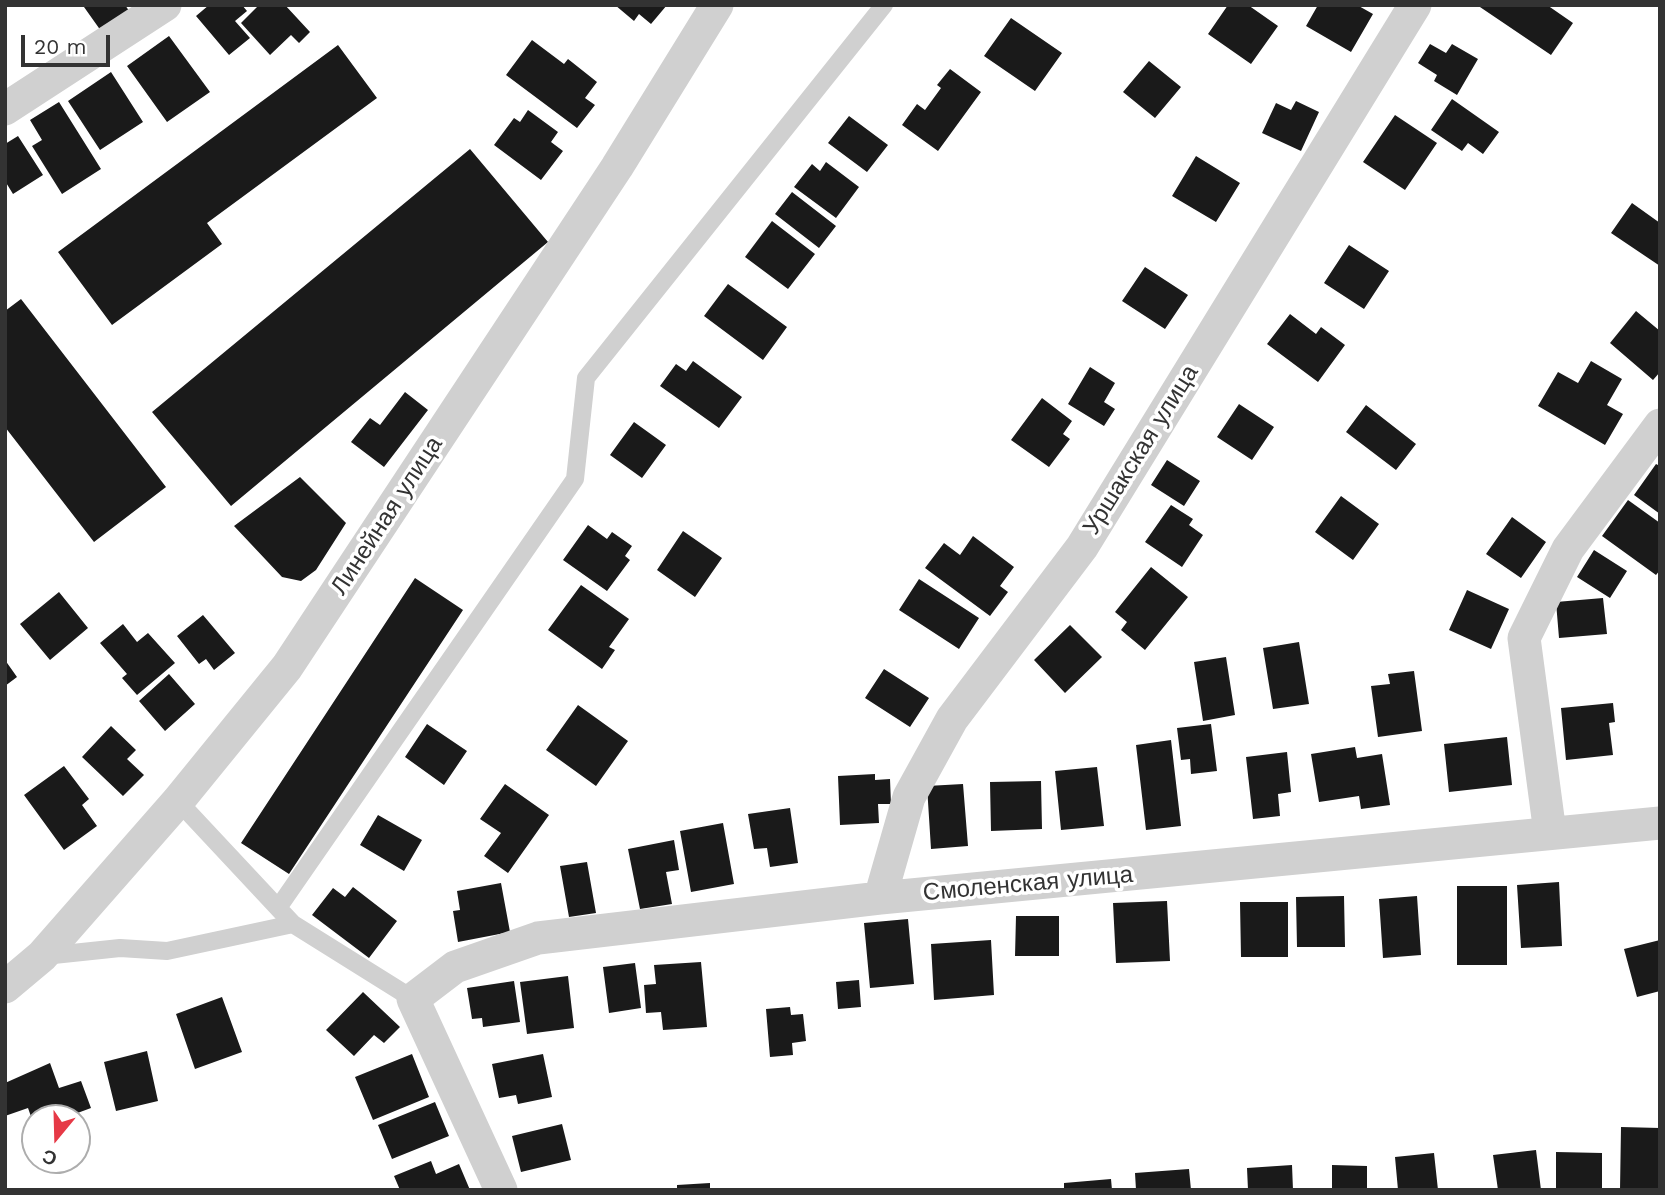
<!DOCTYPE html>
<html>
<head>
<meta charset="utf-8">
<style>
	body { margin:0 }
	#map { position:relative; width:1665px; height:1195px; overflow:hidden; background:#fff; font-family:"Work Sans",sans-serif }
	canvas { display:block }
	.frame { position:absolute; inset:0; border:7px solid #333; pointer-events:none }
	.north { position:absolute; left:21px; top:1104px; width:70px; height:70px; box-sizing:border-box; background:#fff; border:2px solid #adadad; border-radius:50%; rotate:199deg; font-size:19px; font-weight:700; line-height:28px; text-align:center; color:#333 }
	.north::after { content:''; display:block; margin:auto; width:24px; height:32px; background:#e63946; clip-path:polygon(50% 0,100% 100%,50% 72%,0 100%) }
	.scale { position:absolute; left:21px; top:35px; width:89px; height:32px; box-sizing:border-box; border:4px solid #333; border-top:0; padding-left:9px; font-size:21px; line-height:24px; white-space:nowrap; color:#333; -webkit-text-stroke:5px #fff; paint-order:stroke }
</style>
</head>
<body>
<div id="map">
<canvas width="1665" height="1195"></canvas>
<div class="frame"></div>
<div class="north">С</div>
<div class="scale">20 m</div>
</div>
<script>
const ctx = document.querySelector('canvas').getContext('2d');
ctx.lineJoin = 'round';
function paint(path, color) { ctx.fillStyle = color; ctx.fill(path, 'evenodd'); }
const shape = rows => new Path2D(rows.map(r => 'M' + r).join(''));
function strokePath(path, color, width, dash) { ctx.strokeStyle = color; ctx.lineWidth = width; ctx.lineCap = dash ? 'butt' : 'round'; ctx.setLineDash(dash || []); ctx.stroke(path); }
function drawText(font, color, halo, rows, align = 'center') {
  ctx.font = font + ' "Work Sans",sans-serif'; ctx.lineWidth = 7; ctx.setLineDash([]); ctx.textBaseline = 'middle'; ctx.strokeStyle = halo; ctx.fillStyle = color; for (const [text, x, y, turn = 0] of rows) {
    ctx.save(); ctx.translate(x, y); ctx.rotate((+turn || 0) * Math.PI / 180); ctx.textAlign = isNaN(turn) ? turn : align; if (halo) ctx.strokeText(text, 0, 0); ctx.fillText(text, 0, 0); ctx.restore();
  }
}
const building = shape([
	[87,5,125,5,134,18,106,38,84,7],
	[209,5,242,5,247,11,235,21,250,38,229,55,196,16],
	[259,5,285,5,310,32,299,43,291,35,270,55,241,23],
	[615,5,667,5,651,24,639,14,634,21],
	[1228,5,1248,5,1278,26,1251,64,1208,34],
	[1318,5,1357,5,1373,14,1351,52,1306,26],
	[1477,5,1547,5,1573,23,1551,55],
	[1011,18,1062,53,1035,91,984,56],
	[169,36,210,92,167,122,127,66],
	[532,40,564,64,568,59,597,82,585,98,595,105,577,128,506,75],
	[1430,44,1446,53,1452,44,1478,59,1457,95,1434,81,1437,75,1418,63],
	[338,45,377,98,207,223,222,244,112,325,58,252],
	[1149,61,1181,87,1155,118,1123,92],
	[950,69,981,92,938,151,902,125,917,104,925,110,941,88,937,85],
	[111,72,143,122,100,150,68,101],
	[1452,99,1499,132,1483,154,1468,143,1462,151,1431,130],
	[1296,101,1319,112,1301,151,1262,133,1276,103,1291,110],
	[59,102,101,169,62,194,32,146,42,140,30,120],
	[528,110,558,132,551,142,563,151,541,180,494,145,514,118,520,122],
	[1395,115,1437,143,1405,190,1363,162],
	[849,116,888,145,867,172,828,143],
	[18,136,43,175,13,194,5,181,5,144],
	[470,149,548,242,231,506,152,412],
	[1196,156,1240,183,1216,222,1172,196],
	[826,162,859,187,836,218,794,187,812,164,820,171],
	[792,192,836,226,819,248,775,214],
	[1632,203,1660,223,1660,266,1611,233],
	[772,221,815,254,788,289,745,257],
	[1349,245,1389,271,1364,309,1324,283],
	[1145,267,1188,295,1165,329,1122,301],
	[728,284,787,327,763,360,704,316],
	[21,299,166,487,94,542,5,427,5,311],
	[1636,311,1660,331,1660,372,1653,380,1610,343],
	[1290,314,1316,334,1321,327,1345,345,1318,382,1267,344],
	[693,361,742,397,719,428,660,386,676,364,686,371],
	[1591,361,1622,379,1607,405,1623,414,1605,445,1538,406,1558,372,1578,383],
	[1090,367,1115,383,1104,402,1115,409,1104,426,1068,404],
	[405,392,428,410,384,467,351,442,370,418,380,425],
	[1042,398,1072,421,1063,434,1070,439,1049,467,1011,440],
	[1239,404,1274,427,1252,460,1217,437],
	[1366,405,1416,444,1396,470,1346,432],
	[634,422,666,445,642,478,610,455],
	[1167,460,1200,481,1184,506,1151,485],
	[1656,464,1660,466,1660,514,1634,495],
	[300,477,346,523,316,570,301,581,282,577,234,526],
	[1341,496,1379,524,1353,560,1315,532],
	[1628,500,1660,523,1660,570,1656,575,1602,536],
	[1171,505,1193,519,1189,525,1203,535,1182,567,1145,542],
	[1512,517,1546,542,1521,578,1486,554],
	[588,525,607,539,612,532,632,546,625,556,630,560,607,591,563,560],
	[683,531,722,558,695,597,657,570],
	[973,536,1014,567,1000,586,1008,592,990,616,925,568,944,543,960,555],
	[1594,550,1627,571,1610,598,1577,577],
	[1151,567,1188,597,1145,650,1121,630,1127,622,1115,612],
	[415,578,463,610,289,874,241,843],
	[919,579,979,618,959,649,899,610],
	[581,585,629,619,609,647,615,650,602,669,548,630],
	[1467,590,1509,609,1491,649,1449,630],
	[59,592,88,628,50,660,20,624],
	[1603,598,1607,634,1559,638,1556,602],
	[203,615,235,653,214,670,206,659,199,664,177,636],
	[123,624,137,642,148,633,175,663,137,695,122,678,127,674,100,643],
	[1070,625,1102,657,1065,693,1034,660],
	[1299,642,1309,704,1273,709,1263,648],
	[1226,657,1235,715,1203,721,1194,662],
	[5,660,17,677,5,686],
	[884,669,929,698,910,727,865,698],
	[1414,671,1422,731,1378,737,1371,686,1390,684,1388,674],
	[169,674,195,704,165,731,139,701],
	[1613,703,1615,722,1609,723,1613,755,1566,760,1561,708],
	[578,705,628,741,596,786,546,750],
	[427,724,467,751,444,785,405,757],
	[1211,724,1217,771,1191,774,1190,759,1181,760,1177,728],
	[111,726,136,750,127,759,144,775,123,796,82,757],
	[1507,737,1512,785,1449,792,1444,744],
	[1171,740,1181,826,1146,830,1136,745],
	[1355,747,1357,758,1382,754,1390,805,1361,809,1359,796,1319,802,1311,754],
	[1287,752,1291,792,1278,794,1280,816,1253,819,1246,757],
	[64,766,89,799,82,805,97,826,64,850,24,795],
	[1097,767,1104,826,1061,830,1055,771],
	[875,774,875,780,890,779,891,804,878,804,879,823,840,825,838,776],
	[1041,781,1042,829,991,831,990,782],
	[505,784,549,815,508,873,484,856,501,833,480,819],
	[963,784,968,846,931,849,927,786],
	[790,808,798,863,770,867,767,848,754,849,748,814],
	[378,815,422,840,404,871,360,845],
	[723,823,734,884,691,892,680,831],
	[674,840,679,870,666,872,672,904,640,909,628,849],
	[587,862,596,913,569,917,560,866],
	[1559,882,1562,946,1521,948,1517,885],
	[501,883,510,932,458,942,453,911,460,910,457,891],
	[1457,886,1507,886,1507,965,1457,965],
	[353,887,397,921,369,958,312,915,333,888,345,897],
	[1344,896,1345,947,1297,947,1296,897],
	[1417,896,1421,955,1383,958,1379,899],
	[1167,901,1170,961,1116,963,1113,903],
	[1240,902,1288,902,1288,957,1241,957],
	[1016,916,1059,916,1059,956,1015,956],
	[908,919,914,984,870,988,864,923],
	[991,940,994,995,934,1000,931,944],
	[1660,940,1660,991,1637,997,1624,949],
	[701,962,707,1027,663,1030,661,1012,646,1013,644,985,656,984,654,965],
	[635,963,641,1008,609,1013,603,967],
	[568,976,574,1028,527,1034,520,982],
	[859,980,861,1007,838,1009,836,982],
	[514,981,520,1022,483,1027,482,1018,472,1019,467,988],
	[363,992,400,1027,384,1043,374,1035,354,1056,326,1030],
	[222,997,242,1052,195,1069,176,1014],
	[790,1007,791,1015,803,1014,806,1041,792,1043,793,1055,770,1057,766,1009],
	[147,1051,158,1101,116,1111,104,1062],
	[412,1054,429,1097,373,1120,355,1077],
	[543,1054,552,1097,518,1104,516,1095,499,1098,492,1064],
	[50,1063,59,1088,81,1081,91,1108,64,1118,35,1118,35,1128,28,1108,5,1116,5,1083],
	[435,1102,449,1136,392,1159,378,1125],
	[562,1124,571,1160,521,1172,512,1136],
	[1621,1127,1660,1128,1660,1190,1620,1190],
	[1536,1150,1541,1190,1498,1190,1493,1155],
	[1556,1152,1602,1153,1602,1190,1556,1190],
	[1434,1153,1438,1190,1398,1190,1395,1157],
	[431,1161,436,1174,459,1164,470,1190,400,1190,394,1176],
	[1292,1165,1293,1190,1248,1190,1247,1168],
	[1332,1165,1367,1166,1367,1190,1332,1190],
	[1189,1169,1191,1190,1136,1190,1135,1173],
	[1111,1179,1112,1190,1064,1190,1064,1183],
	[710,1183,710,1190,677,1190,677,1185]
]);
const lane = shape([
	[178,801,293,924,413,999],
	[278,908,575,479,586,378,884,5],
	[44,956,120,948,167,951,293,924]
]);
const street = shape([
	[5,109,165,5],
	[1550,833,1524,638,1568,549,1660,425],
	[880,898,909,797,952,719,1082,547,1415,5],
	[5,987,42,956,178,801,287,667,617,167,717,5],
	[501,1190,413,999,455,967,538,938,880,898,1660,823]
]);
const streetNames = [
	["Уршакская улица",1141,450,-58],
	["Линейная улица",387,516,-57],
	["Смоленская улица",1028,884,-5]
];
paint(building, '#1a1a1a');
strokePath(lane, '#d0d0d0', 18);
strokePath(street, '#d0d0d0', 33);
drawText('24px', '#333', '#fff', streetNames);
</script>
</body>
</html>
